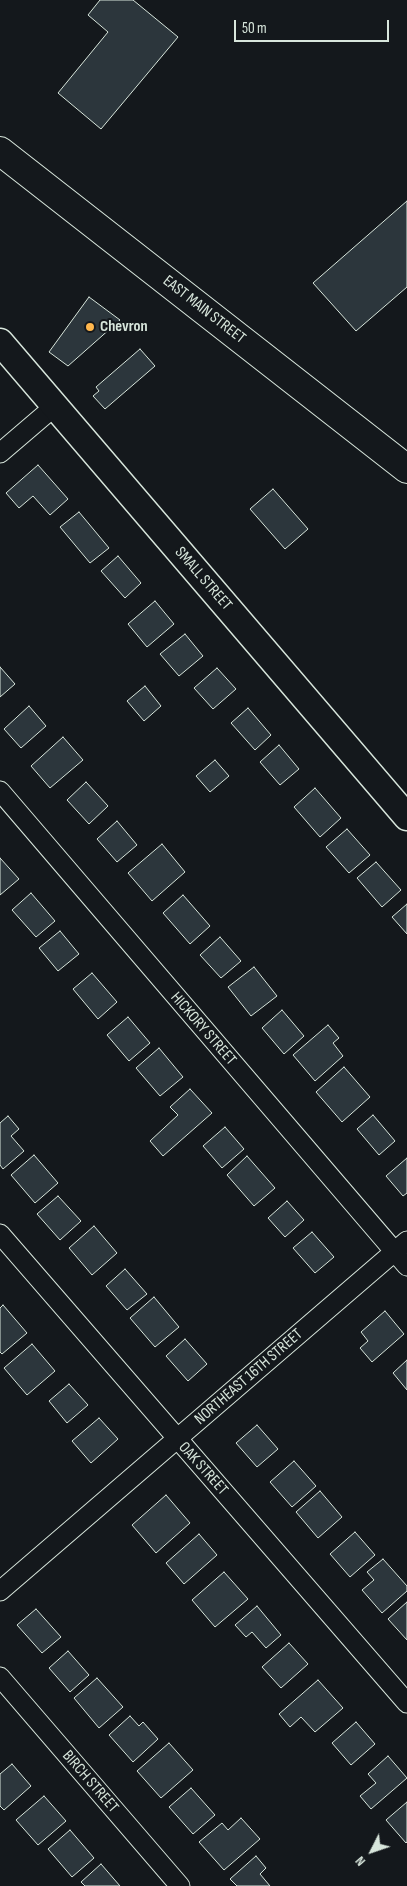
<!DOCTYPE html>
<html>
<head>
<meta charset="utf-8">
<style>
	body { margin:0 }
	#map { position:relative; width:407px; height:1886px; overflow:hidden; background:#14181c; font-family:"Sofia Sans Condensed",sans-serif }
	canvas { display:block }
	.north { position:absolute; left:347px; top:1826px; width:50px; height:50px; -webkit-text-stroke:4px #14181c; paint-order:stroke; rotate:229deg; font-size:14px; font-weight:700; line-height:20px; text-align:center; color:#d8e6dc }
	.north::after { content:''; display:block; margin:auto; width:18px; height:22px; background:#d8e6dc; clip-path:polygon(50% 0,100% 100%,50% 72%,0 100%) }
	.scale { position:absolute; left:234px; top:20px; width:155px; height:22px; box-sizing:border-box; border:2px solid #d8e6dc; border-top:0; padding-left:6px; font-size:15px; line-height:18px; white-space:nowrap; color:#d8e6dc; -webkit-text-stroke:4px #14181c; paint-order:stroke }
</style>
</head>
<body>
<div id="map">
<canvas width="407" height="1886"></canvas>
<div class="north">N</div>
<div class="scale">50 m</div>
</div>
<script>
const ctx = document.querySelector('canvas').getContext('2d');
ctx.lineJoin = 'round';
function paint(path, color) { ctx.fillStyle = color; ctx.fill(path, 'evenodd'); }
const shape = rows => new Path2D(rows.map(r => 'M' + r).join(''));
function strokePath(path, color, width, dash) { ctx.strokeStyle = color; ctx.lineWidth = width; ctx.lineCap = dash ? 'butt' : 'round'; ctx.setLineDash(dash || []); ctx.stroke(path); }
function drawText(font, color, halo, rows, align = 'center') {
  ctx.font = font + ' "Sofia Sans Condensed",sans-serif'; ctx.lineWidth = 4; ctx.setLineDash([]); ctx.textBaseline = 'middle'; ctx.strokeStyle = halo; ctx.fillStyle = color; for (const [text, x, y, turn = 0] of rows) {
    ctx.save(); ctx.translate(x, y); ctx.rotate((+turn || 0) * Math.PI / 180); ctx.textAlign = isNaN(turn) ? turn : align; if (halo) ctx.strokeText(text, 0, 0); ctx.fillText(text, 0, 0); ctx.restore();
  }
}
const building = shape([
	[100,0,133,0,178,37,101,129,58,93,108,32,88,15,100,0],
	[407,201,407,287,356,331,313,283,407,201],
	[89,297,120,320,68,366,49,352,89,297],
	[140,349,155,366,105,409,93,396,99,391,96,387,140,349],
	[38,465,68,499,50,515,33,496,19,508,6,493,38,465],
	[273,489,308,529,285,549,250,509,273,489],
	[79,512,109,548,90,563,60,527,79,512],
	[118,556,141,583,125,598,101,571,118,556],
	[155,601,174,624,147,647,128,624,155,601],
	[185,634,203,656,179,676,160,654,185,634],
	[0,667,15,684,0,697,0,667],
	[217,668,236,689,213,709,194,688,217,668],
	[145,686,161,706,144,721,127,701,145,686],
	[29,706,46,726,21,748,4,729,29,706],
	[248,708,271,735,255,750,231,723,248,708],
	[63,737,83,760,50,788,31,766,63,737],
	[279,745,299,769,280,785,260,762,279,745],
	[215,760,229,776,210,792,196,776,215,760],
	[86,782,108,806,89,824,67,800,86,782],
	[315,788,341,818,320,837,294,807,315,788],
	[117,821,137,845,117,862,97,839,117,821],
	[347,829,370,855,349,873,326,847,347,829],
	[162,844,185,872,152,901,128,873,162,844],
	[0,858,19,879,0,895,0,858],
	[376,862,401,890,382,907,357,878,376,862],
	[31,893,55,921,36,937,12,910,31,893],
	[183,895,210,926,190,944,163,913,183,895],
	[407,904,407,934,392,917,407,904],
	[60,931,79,954,58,971,39,948,60,931],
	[220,937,241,961,221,978,200,955,220,937],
	[254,967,277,996,251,1016,228,987,254,967],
	[92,973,117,1002,98,1019,73,989,92,973],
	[282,1010,304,1036,284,1054,262,1028,282,1010],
	[128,1017,150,1043,129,1061,107,1035,128,1017],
	[328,1025,339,1038,333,1043,343,1056,315,1081,293,1055,328,1025],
	[159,1048,183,1077,160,1096,136,1068,159,1048],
	[344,1067,370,1097,342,1122,316,1092,344,1067],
	[190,1089,212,1113,163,1156,150,1141,178,1115,170,1107,190,1089],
	[373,1115,395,1141,379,1155,357,1129,373,1115],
	[8,1116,19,1129,11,1136,24,1151,3,1169,0,1165,0,1123,8,1116],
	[225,1127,244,1149,222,1168,203,1146,225,1127],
	[34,1155,58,1183,35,1203,11,1175,34,1155],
	[247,1156,275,1188,254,1206,227,1175,247,1156],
	[407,1158,407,1193,403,1196,386,1176,407,1158],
	[58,1196,81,1221,60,1240,37,1214,58,1196],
	[287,1201,304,1220,285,1237,268,1218,287,1201],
	[94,1226,117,1253,92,1275,69,1248,94,1226],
	[312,1232,334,1257,315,1273,293,1248,312,1232],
	[125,1269,147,1294,127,1310,106,1286,125,1269],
	[154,1297,179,1327,155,1347,130,1318,154,1297],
	[3,1305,27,1333,2,1354,0,1352,0,1308,3,1305],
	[385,1311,404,1334,372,1362,360,1348,368,1341,361,1332,385,1311],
	[185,1339,207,1364,188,1381,166,1356,185,1339],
	[32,1344,55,1371,27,1395,4,1368,32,1344],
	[407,1360,407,1390,393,1373,407,1360],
	[69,1384,88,1405,67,1423,49,1401,69,1384],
	[99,1418,118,1439,91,1463,72,1441,99,1418],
	[257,1425,278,1449,257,1467,236,1443,257,1425],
	[294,1461,316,1486,292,1507,270,1482,294,1461],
	[320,1491,342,1517,318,1538,296,1512,320,1491],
	[166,1495,190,1523,156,1553,132,1525,166,1495],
	[355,1532,375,1555,350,1577,330,1554,355,1532],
	[199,1534,217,1555,184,1584,166,1563,199,1534],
	[383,1559,407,1586,407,1591,382,1613,362,1590,374,1580,367,1572,383,1559],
	[224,1572,248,1599,215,1627,192,1600,224,1572],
	[407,1602,407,1640,388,1619,407,1602],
	[257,1606,281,1635,266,1648,252,1632,246,1637,235,1625,257,1606],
	[36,1609,61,1637,42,1653,17,1625,36,1609],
	[289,1643,308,1664,281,1688,262,1667,289,1643],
	[68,1651,89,1675,70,1692,49,1668,68,1651],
	[97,1678,123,1707,99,1728,74,1698,97,1678],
	[318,1680,343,1708,315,1732,301,1717,290,1727,279,1714,318,1680],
	[130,1716,139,1726,143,1722,158,1739,133,1762,109,1735,130,1716],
	[356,1722,375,1744,351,1765,332,1743,356,1722],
	[169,1743,193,1770,161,1798,137,1771,169,1743],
	[388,1756,407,1778,371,1809,360,1796,376,1783,368,1774,388,1756],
	[12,1764,31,1786,4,1810,0,1806,0,1774,12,1764],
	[191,1788,215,1815,193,1834,169,1807,191,1788],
	[44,1796,66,1821,38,1845,16,1820,44,1796],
	[407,1802,407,1842,406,1843,386,1820,407,1802],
	[241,1818,260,1839,224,1870,199,1842,222,1823,228,1830,241,1818],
	[70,1830,94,1858,72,1877,48,1849,70,1830],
	[256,1856,266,1868,260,1874,270,1886,237,1886,230,1879,256,1856],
	[101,1864,120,1886,85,1886,81,1882,101,1864]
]);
const street = shape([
	[0,453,55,406],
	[0,791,407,1266],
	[0,1234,407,1703],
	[0,1591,407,1241],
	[0,1677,180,1886]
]);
const secondary = shape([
	[0,342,407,817]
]);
const primary = shape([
	[0,151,407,469]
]);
const markers = [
	[90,327,5,"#ffb74d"]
];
const streetNames = [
	["EAST MAIN STREET",204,310,38],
	["SMALL STREET",203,579,49],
	["HICKORY STREET",203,1029,49],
	["NORTHEAST 16TH STREET",249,1377,-41],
	["OAK STREET",203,1469,48],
	["BIRCH STREET",90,1782,49]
];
const poiNames = [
	["Chevron",100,327]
];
paint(building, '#2c363c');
strokePath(building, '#d8e6dc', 1);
strokePath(street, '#d8e6dc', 21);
strokePath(secondary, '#d8e6dc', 29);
strokePath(primary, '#d8e6dc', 30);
strokePath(street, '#14181c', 19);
strokePath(secondary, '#14181c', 26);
strokePath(primary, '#14181c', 28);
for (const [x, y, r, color] of markers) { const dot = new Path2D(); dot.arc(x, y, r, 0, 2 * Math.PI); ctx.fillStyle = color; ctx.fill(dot); strokePath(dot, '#14181c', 2); }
drawText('16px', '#d8e6dc', '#14181c', streetNames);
drawText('bold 16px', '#d8e6dc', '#14181c', poiNames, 'left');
</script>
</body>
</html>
